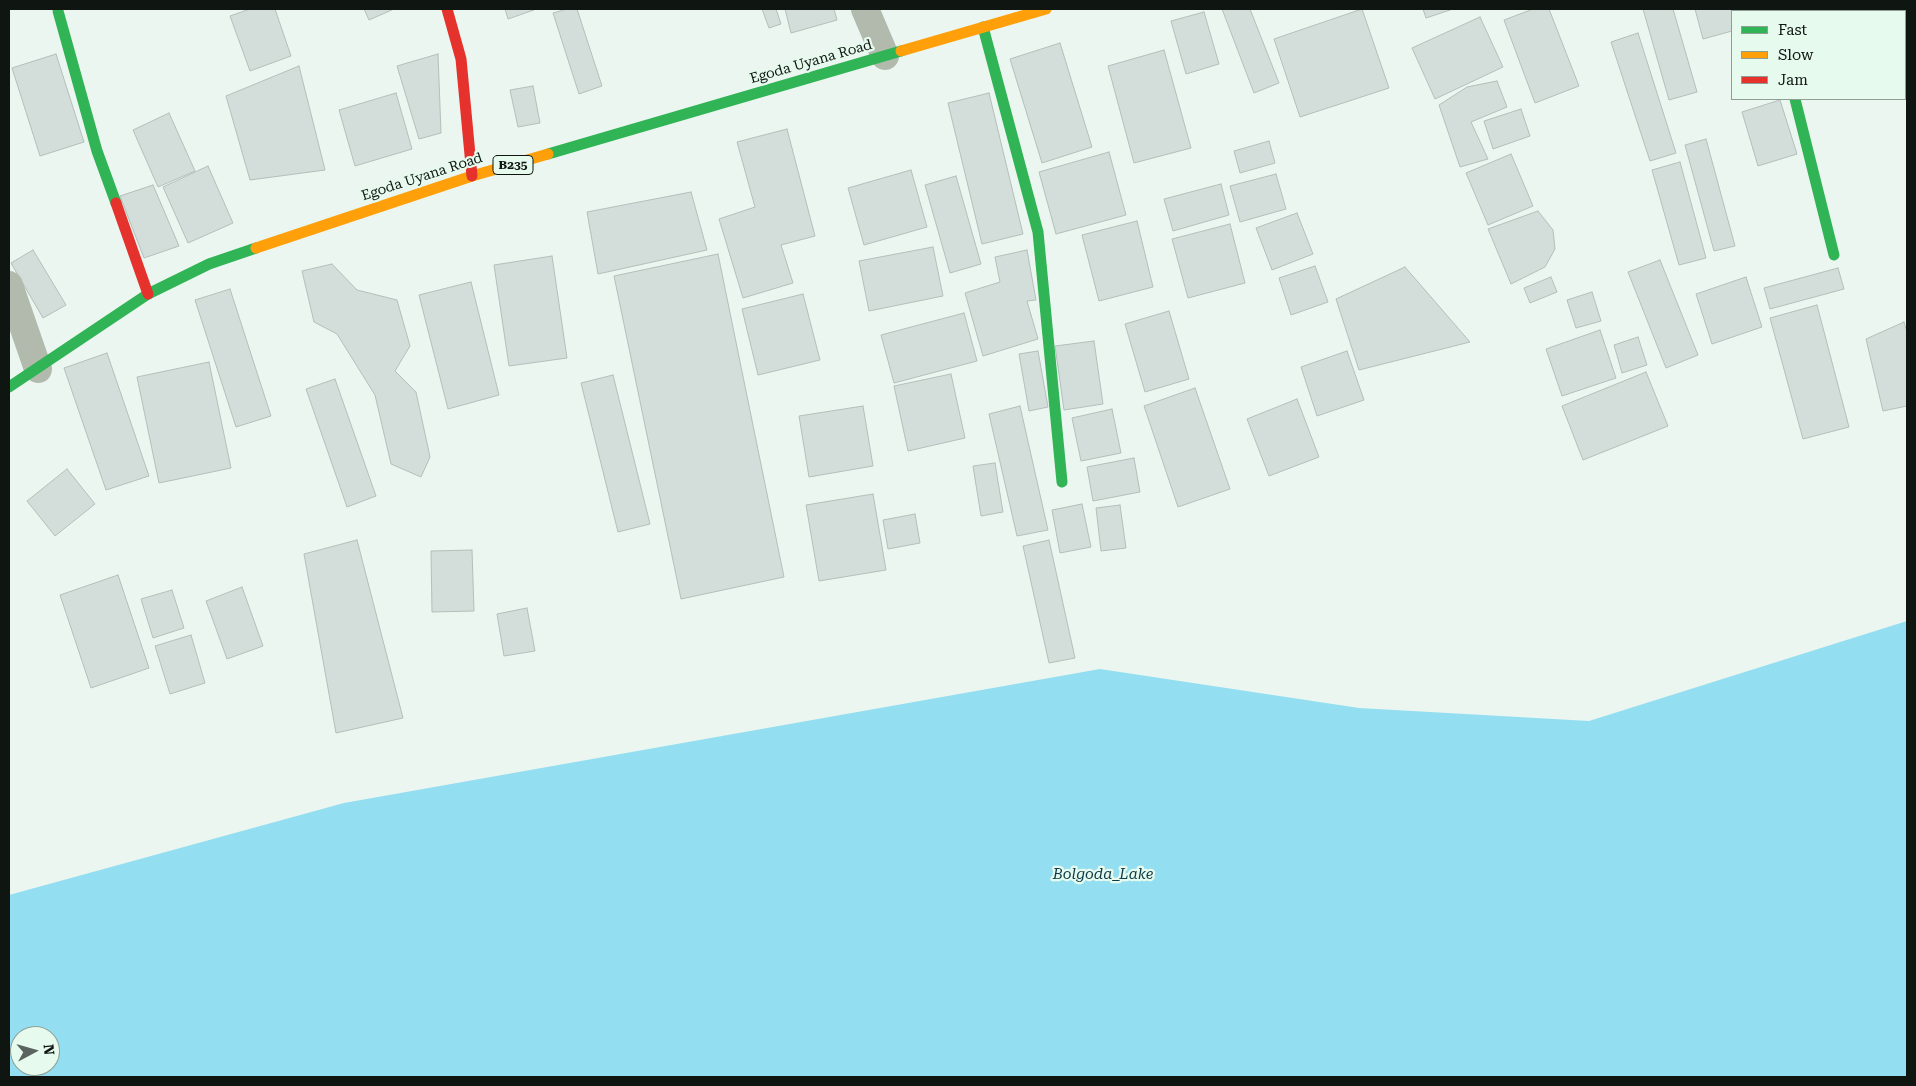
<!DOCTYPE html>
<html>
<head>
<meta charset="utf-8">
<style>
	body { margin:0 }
	#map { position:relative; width:1916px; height:1086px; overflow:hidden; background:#eaf6ef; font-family:"Roboto Serif",serif }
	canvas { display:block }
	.frame { position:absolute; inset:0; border:10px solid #0f1612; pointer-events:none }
	.legend { position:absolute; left:1731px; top:10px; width:175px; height:90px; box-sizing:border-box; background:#e6faee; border:1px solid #909f96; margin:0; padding:6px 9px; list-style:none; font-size:15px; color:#0f1612 }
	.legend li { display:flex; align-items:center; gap:10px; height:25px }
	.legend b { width:25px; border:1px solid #909f96 }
	.north { position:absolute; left:10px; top:1026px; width:50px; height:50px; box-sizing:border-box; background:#e6faee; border:1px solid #909f96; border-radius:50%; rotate:84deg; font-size:14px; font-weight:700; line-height:20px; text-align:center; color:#0f1612 }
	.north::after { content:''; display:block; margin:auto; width:18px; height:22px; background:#5c645f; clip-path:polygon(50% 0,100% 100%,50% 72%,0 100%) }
</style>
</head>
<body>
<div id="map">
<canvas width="1916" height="1086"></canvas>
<div class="frame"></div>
<ul class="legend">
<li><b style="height:6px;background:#30b455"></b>Fast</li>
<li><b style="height:6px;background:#ff9f0a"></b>Slow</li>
<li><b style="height:6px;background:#e5322d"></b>Jam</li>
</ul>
<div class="north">N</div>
</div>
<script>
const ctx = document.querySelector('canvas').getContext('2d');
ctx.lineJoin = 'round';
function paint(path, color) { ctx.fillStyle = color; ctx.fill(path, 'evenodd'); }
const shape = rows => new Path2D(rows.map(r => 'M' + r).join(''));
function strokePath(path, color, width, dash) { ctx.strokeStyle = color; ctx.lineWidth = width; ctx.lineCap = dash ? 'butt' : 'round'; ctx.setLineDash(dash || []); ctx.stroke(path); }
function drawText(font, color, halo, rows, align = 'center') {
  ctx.font = font + ' "Roboto Serif",serif'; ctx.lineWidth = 4.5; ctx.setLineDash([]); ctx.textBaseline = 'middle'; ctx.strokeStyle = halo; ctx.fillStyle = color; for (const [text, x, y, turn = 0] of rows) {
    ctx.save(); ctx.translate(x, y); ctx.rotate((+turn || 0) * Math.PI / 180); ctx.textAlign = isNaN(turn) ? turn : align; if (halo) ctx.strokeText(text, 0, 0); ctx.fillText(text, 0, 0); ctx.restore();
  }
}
const water = shape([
	[1907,621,1907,1077,9,1077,9,895,344,803,1100,669,1359,708,1589,721],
	[20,1036,50,1036,50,1066,20,1066]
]);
const building = shape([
	[250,9,275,9,291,56,250,71,230,16,250,9],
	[364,9,394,9,369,20,364,9],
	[505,9,534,9,534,10,508,19,505,9],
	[567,9,577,9,602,86,579,94,553,13,567,9],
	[762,9,776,9,781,24,769,28,762,9],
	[785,9,834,9,837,20,791,33,785,9],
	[1222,9,1250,9,1279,83,1254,93,1222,9],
	[1362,9,1389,88,1300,117,1274,39,1362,9],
	[1423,9,1453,9,1426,18,1423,9],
	[1533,9,1549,9,1579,86,1535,103,1504,20,1533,9],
	[1643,9,1673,9,1697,92,1669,100,1643,9],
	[1695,9,1755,9,1756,11,1732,11,1732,31,1703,39,1695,9],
	[1204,12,1219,64,1186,74,1171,21,1204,12],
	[1480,17,1503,67,1435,99,1412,48,1480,17],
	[1638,33,1676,153,1650,161,1611,42,1638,33],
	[1060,43,1092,147,1042,163,1010,59,1060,43],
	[1164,50,1191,148,1134,163,1108,66,1164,50],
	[56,54,84,142,40,156,12,68,56,54],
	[438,54,441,133,419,139,397,66,438,54],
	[299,66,325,170,250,180,226,96,299,66],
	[1497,81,1507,107,1471,122,1488,159,1460,167,1439,105,1467,87,1497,81],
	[533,86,540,123,518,127,510,90,533,86],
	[396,93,412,149,355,166,339,110,396,93],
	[989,93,1023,234,982,244,948,103,989,93],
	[1780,100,1797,154,1758,166,1742,112,1780,100],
	[1521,109,1530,136,1493,149,1484,121,1521,109],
	[169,113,195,171,158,187,133,130,169,113],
	[787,129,815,236,781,245,793,283,743,298,719,219,755,207,737,142,787,129],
	[1706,139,1735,246,1714,251,1685,145,1706,139],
	[1269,141,1275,163,1240,173,1234,151,1269,141],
	[1109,152,1126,215,1056,234,1039,172,1109,152],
	[1511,154,1533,206,1488,225,1466,173,1511,154],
	[1680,162,1706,258,1679,265,1652,170,1680,162],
	[208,166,233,223,188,243,163,187,208,166],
	[911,170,927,227,864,245,848,188,911,170],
	[1276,174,1286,209,1240,222,1230,186,1276,174],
	[956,176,981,264,950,273,925,185,956,176],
	[1221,184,1229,215,1173,231,1164,199,1221,184],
	[153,185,179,246,144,258,120,196,153,185],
	[691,192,707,250,598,274,587,212,691,192],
	[1538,211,1553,230,1555,249,1545,267,1511,284,1488,229,1538,211],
	[1297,213,1313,254,1272,270,1256,228,1297,213],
	[1137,221,1153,287,1099,301,1082,235,1137,221],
	[1230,224,1245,283,1188,298,1172,239,1230,224],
	[933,247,943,296,869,311,859,261,933,247],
	[33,250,66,305,43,318,11,263,33,250],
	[1027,250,1036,300,1027,301,1038,339,983,356,965,293,1000,282,995,257,1027,250],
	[718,254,784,577,681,599,614,276,718,254],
	[552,256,567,358,509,366,494,265,552,256],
	[1660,260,1698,355,1666,368,1628,272,1660,260],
	[332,264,357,290,397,300,410,346,395,371,416,392,430,457,421,477,391,464,375,395,337,334,314,322,302,271,332,264],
	[1315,266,1328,302,1291,315,1279,278,1315,266],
	[1405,267,1470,342,1359,370,1336,299,1405,267],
	[1838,268,1844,289,1770,309,1764,288,1838,268],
	[1551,277,1557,292,1530,303,1524,288,1551,277],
	[1746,277,1762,327,1712,344,1696,294,1746,277],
	[471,282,499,395,448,409,419,295,471,282],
	[230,289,271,416,236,427,195,300,230,289],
	[1592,292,1601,321,1576,328,1567,300,1592,292],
	[803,294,820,360,758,375,742,309,803,294],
	[1817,305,1849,427,1803,439,1770,318,1817,305],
	[1169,311,1189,379,1145,392,1125,324,1169,311],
	[964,313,977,361,894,383,881,335,964,313],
	[1904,322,1907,332,1907,406,1883,411,1866,339,1904,322],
	[1600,330,1616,378,1562,396,1546,349,1600,330],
	[1638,337,1647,365,1622,373,1614,345,1638,337],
	[1094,341,1103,404,1064,410,1055,346,1094,341],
	[1038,351,1048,407,1029,411,1019,354,1038,351],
	[1347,351,1364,400,1317,416,1301,367,1347,351],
	[107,353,149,476,106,490,64,368,107,353],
	[209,362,231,468,159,483,137,377,209,362],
	[1646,372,1668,426,1583,460,1562,406,1646,372],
	[951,374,965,438,908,451,894,386,951,374],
	[613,375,650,524,618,532,581,383,613,375],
	[335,379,376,496,347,507,306,389,335,379],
	[1195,388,1230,489,1178,507,1144,406,1195,388],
	[1297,399,1319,457,1269,476,1247,419,1297,399],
	[863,406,873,466,809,477,799,416,863,406],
	[1020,406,1048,530,1017,536,989,414,1020,406],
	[1112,409,1121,453,1081,461,1072,418,1112,409],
	[1134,458,1140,492,1093,501,1087,467,1134,458],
	[995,463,1003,512,981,516,973,466,995,463],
	[67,469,95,504,55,536,27,501,67,469],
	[873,494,886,570,819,581,806,505,873,494],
	[1082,504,1091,547,1060,553,1052,510,1082,504],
	[1120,505,1126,548,1101,551,1096,508,1120,505],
	[915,514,920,543,888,549,883,520,915,514],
	[357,540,403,718,336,733,304,554,357,540],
	[1049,540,1075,658,1049,663,1023,546,1049,540],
	[472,550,474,611,432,612,431,551,472,550],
	[118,575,149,668,91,688,60,595,118,575],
	[242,587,263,646,227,659,206,601,242,587],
	[172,590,184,628,153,638,141,599,172,590],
	[527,608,535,651,504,656,497,614,527,608],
	[191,635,205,683,170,694,155,646,191,635]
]);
const street = shape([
	[865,9,885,56],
	[1772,9,1773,11],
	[9,285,38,369]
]);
const fast = shape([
	[58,11,97,151,116,203],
	[983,27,1038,232,1062,482],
	[1795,99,1834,255],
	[548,154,901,51],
	[9,387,148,294,209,264,256,248]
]);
const slow = shape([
	[901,51,1046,9],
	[256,248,472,176,548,154]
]);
const jam = shape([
	[447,9,461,59,472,176],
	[116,203,148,294]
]);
const shields = [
	[513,165,40]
];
const shieldNames = [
	["B235",513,165]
];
const streetNames = [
	["Egoda Uyana Road",811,62,-16],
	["Egoda Uyana Road",422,177,-18]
];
const waterNames = [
	["Bolgoda_Lake",1103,875]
];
paint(water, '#94def2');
paint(building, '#d3ddda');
strokePath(building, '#b4bebb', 1);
strokePath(street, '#b1baac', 28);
strokePath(fast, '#30b455', 11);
strokePath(slow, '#ff9f0a', 11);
strokePath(jam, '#e5322d', 11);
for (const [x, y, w] of shields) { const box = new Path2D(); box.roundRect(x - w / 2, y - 9.5, w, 19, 4); ctx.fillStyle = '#e6faee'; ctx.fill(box); strokePath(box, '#0f1612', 1); }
drawText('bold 12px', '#0f1612', null, shieldNames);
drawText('14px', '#0f1612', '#e6faee', streetNames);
drawText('italic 15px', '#0d3c4a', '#e6faee', waterNames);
</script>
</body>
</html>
